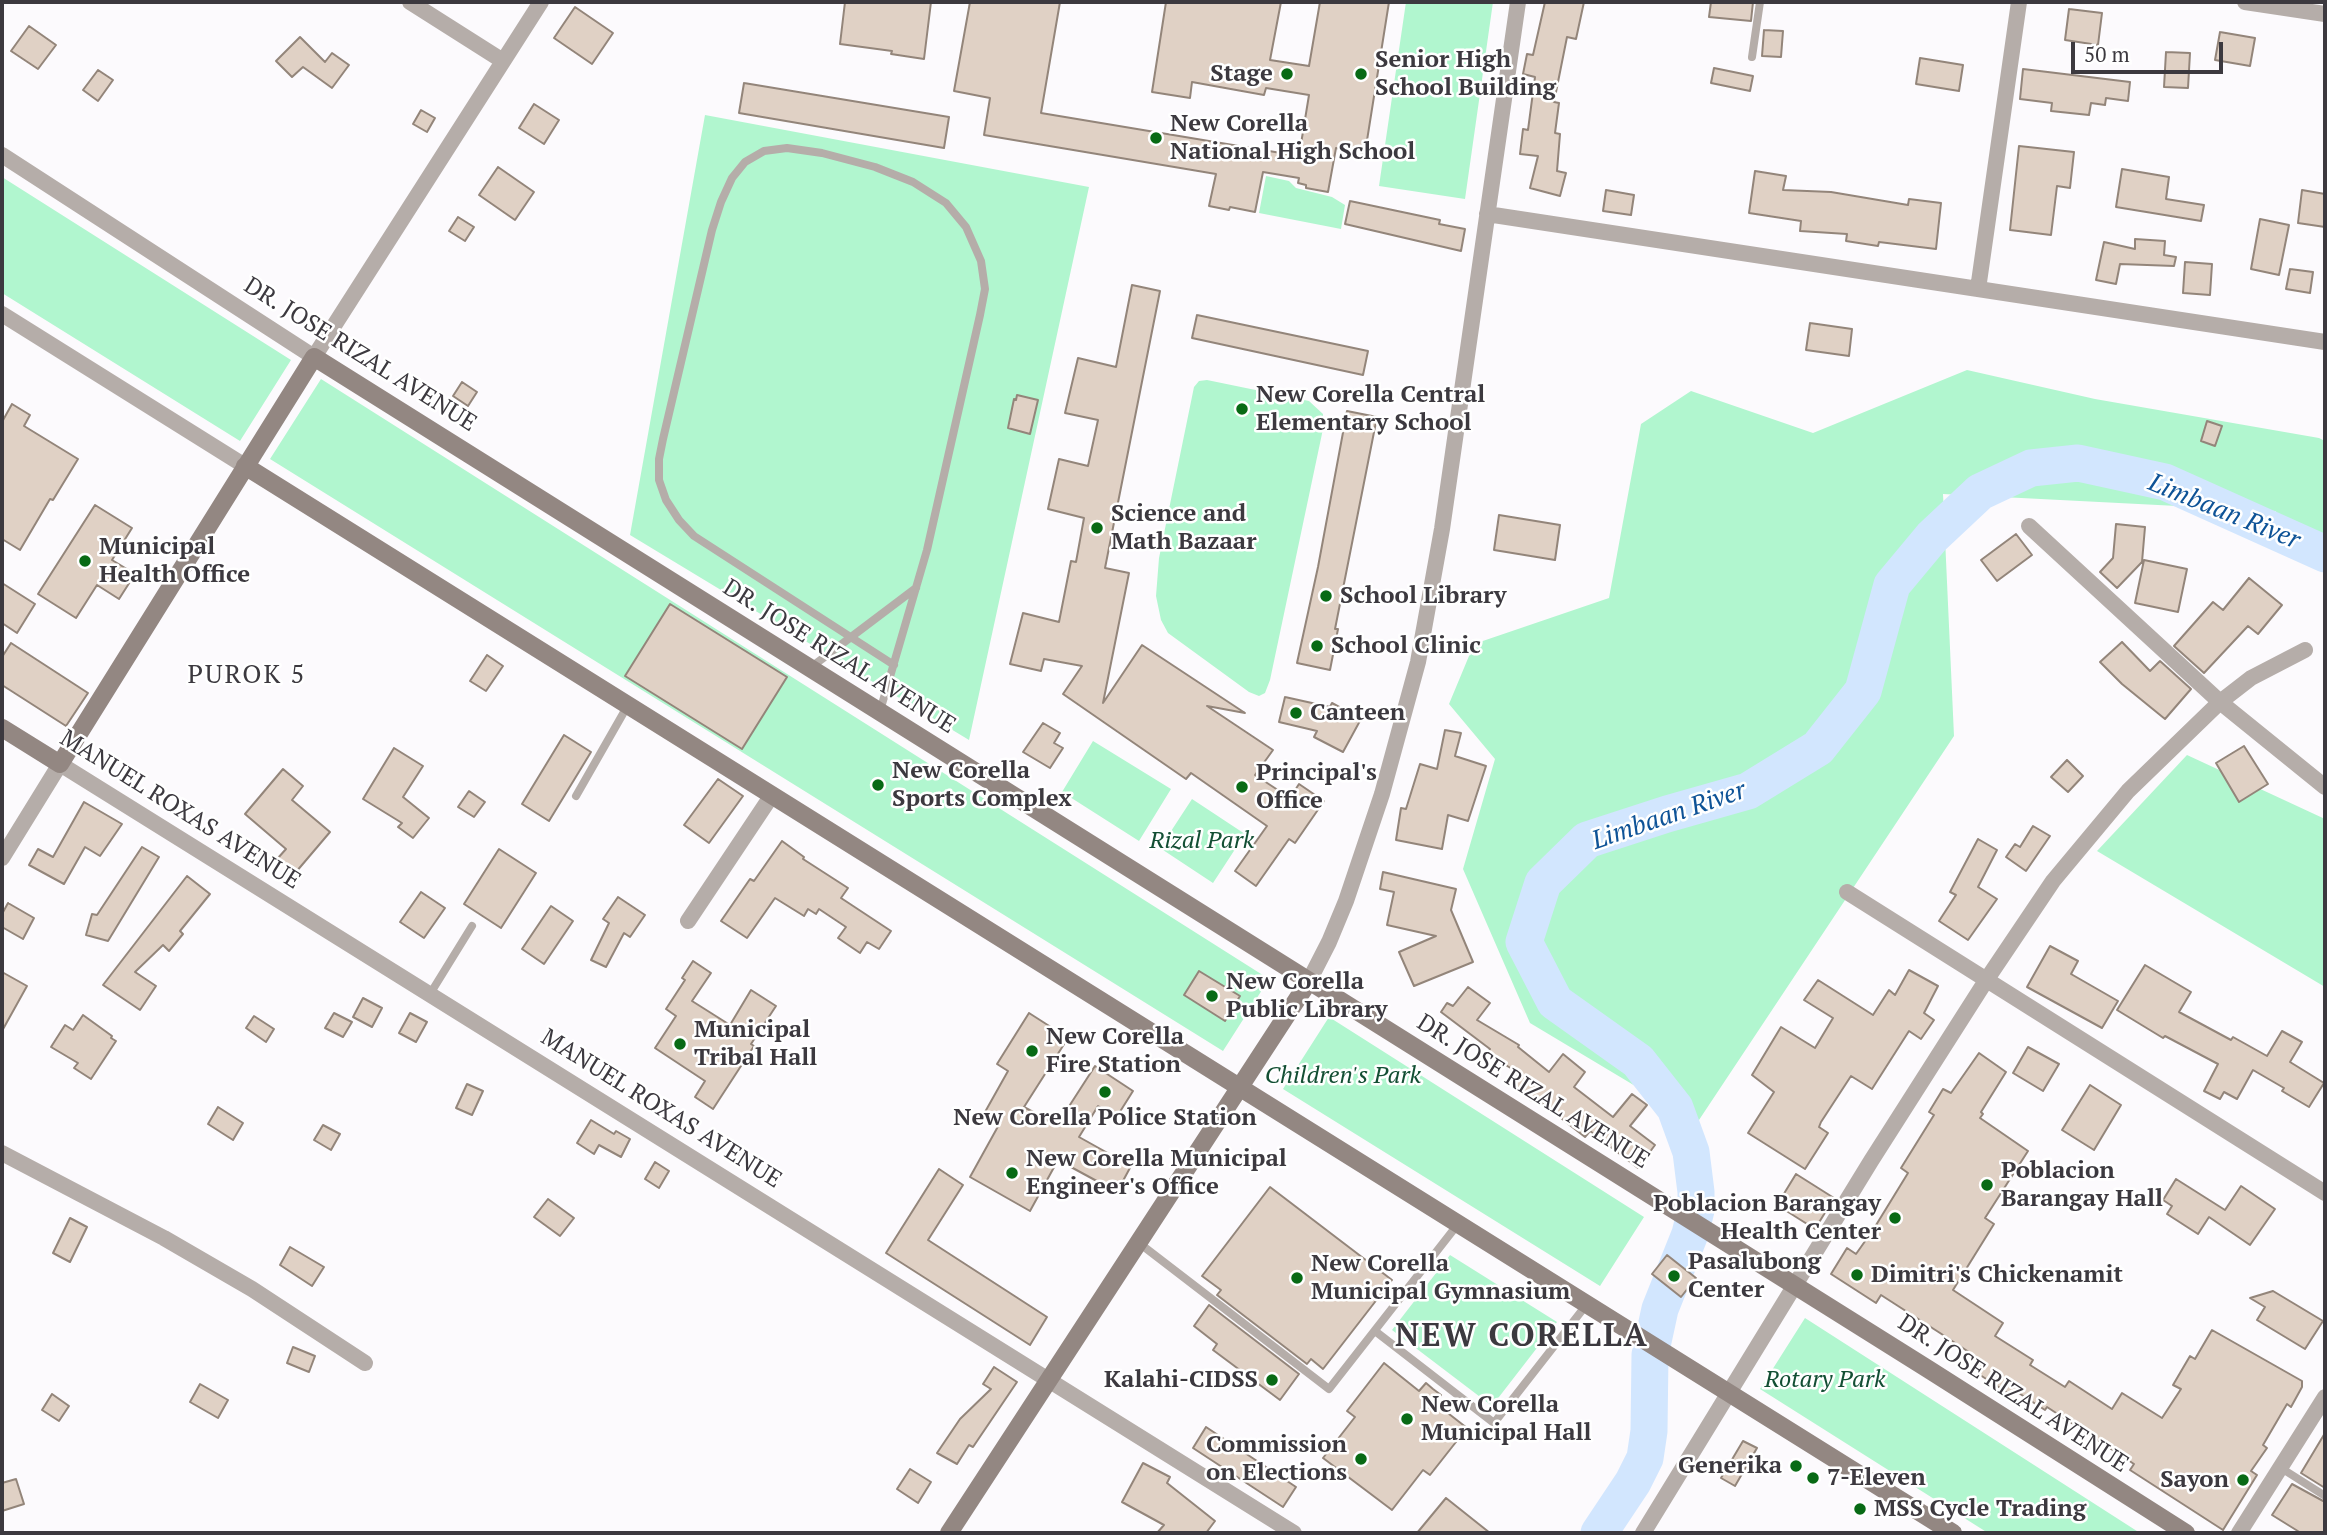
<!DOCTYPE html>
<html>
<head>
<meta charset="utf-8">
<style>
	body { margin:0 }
	#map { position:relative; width:2327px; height:1535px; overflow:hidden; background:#fcfafd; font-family:"PT Serif",serif }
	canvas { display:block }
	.frame { position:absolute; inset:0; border:4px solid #3c393f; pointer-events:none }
	.scale { position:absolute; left:2071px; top:42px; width:152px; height:32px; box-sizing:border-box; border:4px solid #3c393f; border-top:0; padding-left:9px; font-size:21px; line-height:24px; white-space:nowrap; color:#3c393f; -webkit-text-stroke:5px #fff; paint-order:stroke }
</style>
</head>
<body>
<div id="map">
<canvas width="2327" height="1535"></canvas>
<div class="frame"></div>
<div class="scale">50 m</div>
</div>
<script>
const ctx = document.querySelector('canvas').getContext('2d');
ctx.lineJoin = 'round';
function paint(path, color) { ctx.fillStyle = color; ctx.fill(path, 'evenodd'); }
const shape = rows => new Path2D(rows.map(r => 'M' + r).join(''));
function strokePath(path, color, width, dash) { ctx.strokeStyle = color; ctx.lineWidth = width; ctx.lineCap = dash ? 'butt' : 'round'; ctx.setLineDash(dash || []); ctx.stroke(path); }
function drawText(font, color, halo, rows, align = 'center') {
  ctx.font = font + ' "PT Serif",serif'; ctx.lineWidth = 5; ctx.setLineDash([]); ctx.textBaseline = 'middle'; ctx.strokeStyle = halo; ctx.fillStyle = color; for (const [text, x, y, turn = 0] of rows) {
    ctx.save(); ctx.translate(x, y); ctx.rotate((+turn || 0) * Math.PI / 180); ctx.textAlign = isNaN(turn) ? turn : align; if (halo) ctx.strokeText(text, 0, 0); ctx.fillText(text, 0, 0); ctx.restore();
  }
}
const green = shape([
	[1406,2,1493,2,1465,199,1379,186],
	[705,115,1089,187,969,740,630,535],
	[1266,176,1289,181,1296,188,1332,197,1345,205,1341,229,1259,213],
	[2,177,291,360,240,441,2,293],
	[1967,370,2095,399,2319,438,2325,441,2325,555,2275,511,1943,494,1954,736,1697,1123,1530,1023,1463,869,1495,759,1449,704,1474,644,1609,598,1641,424,1691,391,1813,433],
	[321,379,1269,979,1223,1051,270,459],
	[1207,380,1309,401,1323,414,1323,429,1270,680,1265,693,1259,696,1249,692,1168,633,1161,620,1156,596,1159,558,1194,387,1199,381],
	[1093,741,1171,789,1139,841,1062,792],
	[2187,755,2325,819,2325,987,2097,851],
	[1192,799,1245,834,1213,883,1160,848],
	[1329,1017,1644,1217,1600,1286,1283,1089],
	[1450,1255,1557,1322,1492,1406,1392,1330],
	[1805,1318,2140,1533,1988,1533,1760,1389]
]);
const river = shape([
	[1599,1533,1633,1482,1645,1458,1649,1431,1650,1355,1660,1309,1690,1234,1696,1210,1696,1192,1691,1152,1675,1108,1638,1061,1555,1002,1524,942,1543,883,1587,840,1667,814,1748,791,1818,748,1863,691,1892,585,1932,537,1980,492,2031,468,2078,463,2165,482,2325,554]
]);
const building = shape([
	[845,2,931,2,924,59,891,54,892,51,840,44,845,2],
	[970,2,1060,2,1041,113,1299,156,1309,95,1266,88,1264,95,1192,82,1190,98,1152,92,1166,2,1281,2,1270,60,1309,66,1320,2,1389,2,1365,153,1336,148,1328,192,1306,188,1306,185,1298,183,1299,178,1263,172,1255,212,1230,207,1229,210,1209,206,1216,174,984,135,990,98,954,91,970,2],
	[1545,2,1584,2,1576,39,1567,37,1554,102,1559,103,1555,133,1560,134,1557,171,1566,173,1560,196,1530,188,1538,156,1520,154,1523,129,1528,130,1535,77,1523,74,1527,54,1533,55,1545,2],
	[1711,2,1753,2,1751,21,1709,17,1711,2],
	[575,7,613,33,592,64,554,38,575,7],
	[2069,9,2102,13,2098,45,2065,40,2069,9],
	[29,26,56,45,38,69,11,51,29,26],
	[1764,30,1783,31,1781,57,1762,56,1764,30],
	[2220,32,2255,38,2250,66,2215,60,2220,32],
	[300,37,325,62,332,53,349,65,332,88,303,67,292,77,276,61,300,37],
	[2166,52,2190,53,2188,88,2164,87,2166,52],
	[1920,58,1963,65,1959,91,1916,84,1920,58],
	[1714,68,1753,76,1750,91,1711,83,1714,68],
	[2023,69,2130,82,2128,101,2106,98,2105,105,2091,103,2089,115,2051,111,2052,103,2020,99,2023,69],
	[98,70,113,80,98,101,83,90,98,70],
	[744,83,949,117,944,148,739,113,744,83],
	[534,104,559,120,544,144,519,128,534,104],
	[421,110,435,118,427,132,413,124,421,110],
	[2019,146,2074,152,2070,188,2057,186,2051,235,2010,230,2019,146],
	[498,167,534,192,515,220,479,195,498,167],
	[2122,169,2169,177,2166,199,2204,205,2201,221,2116,207,2122,169],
	[1755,171,1786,176,1783,190,1831,192,1908,205,1909,199,1941,203,1936,249,1879,242,1878,246,1846,241,1847,234,1800,231,1801,221,1749,213,1755,171],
	[1606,190,1634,195,1631,215,1603,211,1606,190],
	[2302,190,2325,194,2325,227,2298,223,2302,190],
	[1350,201,1440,220,1439,224,1465,229,1461,251,1345,224,1350,201],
	[458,217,474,227,465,241,449,231,458,217],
	[2260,219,2289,225,2279,275,2251,269,2260,219],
	[2135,239,2165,241,2164,255,2176,257,2174,266,2120,264,2116,284,2096,280,2104,242,2135,249,2135,239],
	[2185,262,2212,264,2210,295,2183,293,2185,262],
	[2290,269,2313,272,2310,293,2286,289,2290,269],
	[1132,285,1160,291,1105,568,1129,573,1103,703,1142,645,1245,713,1207,706,1273,750,1255,775,1290,798,1299,784,1324,801,1295,843,1289,839,1256,886,1235,871,1267,826,1191,773,1186,779,1063,694,1082,666,1044,659,1041,671,1010,664,1023,613,1059,622,1071,561,1076,562,1084,518,1048,509,1059,459,1088,466,1098,420,1065,413,1078,358,1116,367,1132,285],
	[1197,315,1368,351,1363,375,1192,338,1197,315],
	[1810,323,1852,329,1849,356,1806,350,1810,323],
	[462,382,477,392,468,406,453,396,462,382],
	[1017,395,1038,400,1030,434,1008,428,1014,399,1016,400,1017,395],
	[12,404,30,415,24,426,78,459,53,500,50,499,20,550,2,539,2,422,12,404],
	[1347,411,1377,417,1335,629,1338,629,1330,670,1297,663,1318,567,1347,411],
	[2207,421,2222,426,2215,446,2201,441,2207,421],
	[95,505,132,528,112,560,135,574,119,599,97,585,76,618,38,594,95,505],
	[1499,515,1560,525,1555,560,1494,550,1499,515],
	[2116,524,2145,527,2142,562,2117,588,2100,572,2113,558,2116,524],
	[2016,534,2032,555,1997,581,1981,560,2016,534],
	[2144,560,2187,569,2178,612,2135,603,2144,560],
	[2249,578,2282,605,2258,634,2248,626,2204,673,2174,646,2213,602,2223,610,2249,578],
	[2,583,35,604,17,633,2,623,2,583],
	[670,604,787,677,742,749,625,676,670,604],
	[2122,642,2150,671,2160,661,2191,689,2165,719,2122,684,2100,662,2122,642],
	[11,643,88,693,66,726,2,685,2,657,11,643],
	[487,655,503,666,486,691,470,681,487,655],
	[1285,697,1330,707,1332,703,1361,719,1343,752,1314,737,1317,731,1279,722,1285,697],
	[1043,723,1060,733,1054,743,1063,748,1050,768,1023,752,1043,723],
	[1445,730,1461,733,1455,756,1486,766,1468,821,1448,815,1442,849,1396,840,1401,808,1406,809,1420,764,1437,769,1445,730],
	[564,735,591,752,549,821,522,804,564,735],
	[2244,746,2268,784,2239,802,2216,763,2244,746],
	[394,748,423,766,403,797,429,818,413,838,398,827,402,823,363,799,394,748],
	[2067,760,2083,776,2068,792,2051,777,2067,760],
	[283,769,303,786,292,800,330,832,296,872,278,858,286,849,245,814,283,769],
	[718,779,743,796,709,843,684,825,718,779],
	[469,791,485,802,474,817,458,807,469,791],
	[84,802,122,824,100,856,85,847,64,884,29,865,38,849,53,857,84,802],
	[2033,826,2050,836,2026,871,2006,857,2015,844,2020,847,2033,826],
	[1978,839,1997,850,1978,887,1997,899,1968,940,1939,921,1956,895,1950,892,1978,839],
	[782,841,804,857,803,859,848,888,841,898,891,931,879,949,867,942,860,953,838,938,846,927,819,909,816,914,808,909,804,916,775,898,747,938,721,921,750,879,754,881,782,841],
	[142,847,159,857,108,941,86,935,92,914,97,915,142,847],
	[499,849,536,873,501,928,464,904,499,849],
	[1383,872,1456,889,1451,910,1473,962,1414,986,1399,952,1436,936,1387,925,1394,892,1380,889,1383,872],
	[187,876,210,894,180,931,183,934,169,951,163,945,135,972,156,986,140,1010,103,985,187,876],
	[421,892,445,908,424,938,400,922,421,892],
	[618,897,645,915,630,937,624,933,606,967,591,960,609,923,603,919,618,897],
	[8,903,34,918,23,939,2,927,2,914,8,903],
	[551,906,573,921,544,964,522,949,551,906],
	[2050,946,2078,961,2071,974,2118,1001,2102,1028,2027,987,2050,946],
	[693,961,711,973,692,1001,730,1025,751,990,776,1006,751,1044,754,1046,713,1109,695,1097,705,1081,655,1048,676,1016,666,1009,685,980,682,978,693,961],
	[2145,965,2191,992,2179,1012,2231,1040,2233,1037,2267,1056,2282,1031,2302,1042,2290,1062,2324,1083,2309,1107,2282,1091,2284,1088,2253,1070,2237,1099,2224,1092,2220,1099,2204,1091,2218,1064,2165,1036,2163,1038,2117,1010,2145,965],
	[1909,970,1938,986,1924,1013,1934,1020,1921,1039,1909,1031,1872,1089,1851,1076,1821,1122,1819,1127,1828,1133,1805,1169,1748,1133,1774,1092,1752,1075,1781,1027,1815,1048,1833,1018,1804,1000,1818,980,1873,1015,1889,990,1895,995,1909,970],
	[1199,971,1240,996,1225,1021,1184,995,1199,971],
	[2,972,27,986,2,1031,2,972],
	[1468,987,1490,1003,1477,1020,1519,1045,1518,1047,1549,1072,1563,1054,1585,1072,1574,1087,1613,1117,1632,1094,1647,1105,1630,1126,1655,1145,1638,1168,1590,1131,1585,1137,1534,1097,1532,1101,1511,1085,1519,1073,1487,1054,1490,1049,1441,1012,1447,1003,1453,1006,1468,987],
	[363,998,382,1008,372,1027,353,1017,363,998],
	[334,1013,352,1022,343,1037,325,1028,334,1013],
	[410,1013,427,1022,416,1042,399,1033,410,1013],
	[1029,1013,1068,1038,1024,1107,1057,1125,1095,1066,1133,1091,1116,1118,1098,1106,1079,1137,1131,1166,1117,1192,1058,1160,1030,1211,970,1177,1001,1121,985,1112,1008,1071,997,1064,1029,1013],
	[83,1015,112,1036,111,1038,116,1041,91,1079,74,1068,78,1063,51,1047,65,1025,73,1030,83,1015],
	[254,1016,274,1029,266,1042,246,1028,254,1016],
	[2028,1047,2059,1064,2043,1091,2013,1073,2028,1047],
	[1979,1053,2006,1072,1981,1112,1983,1114,1980,1118,2028,1151,1985,1218,1994,1224,1953,1290,2003,1323,1995,1336,2033,1360,2030,1365,2065,1387,2069,1381,2112,1409,2122,1393,2162,1418,2181,1389,2173,1385,2190,1356,2195,1359,2212,1330,2302,1381,2302,1387,2291,1407,2287,1404,2263,1445,2267,1448,2251,1471,2257,1475,2223,1530,2130,1470,2134,1464,2047,1407,2045,1410,2014,1390,2011,1395,1977,1373,1984,1362,1940,1333,1881,1295,1876,1303,1831,1274,1847,1248,1856,1254,1873,1230,1908,1173,1901,1168,1934,1115,1929,1112,1943,1089,1951,1093,1979,1053],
	[467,1084,483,1091,472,1115,456,1108,467,1084],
	[2090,1085,2121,1105,2094,1150,2062,1130,2090,1085],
	[218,1107,243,1123,233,1140,208,1124,218,1107],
	[591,1120,614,1134,616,1131,630,1139,621,1157,599,1145,594,1154,577,1143,591,1120],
	[323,1125,340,1134,331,1150,314,1140,323,1125],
	[655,1162,669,1171,659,1188,645,1179,655,1162],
	[939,1169,963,1185,928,1240,1047,1317,1030,1345,886,1253,939,1169],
	[1796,1174,1834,1198,1815,1229,1777,1205,1796,1174],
	[2176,1179,2225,1210,2241,1186,2275,1209,2250,1245,2209,1217,2198,1234,2167,1214,2172,1206,2163,1200,2176,1179],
	[1270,1187,1392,1280,1323,1369,1311,1359,1307,1364,1217,1295,1221,1290,1202,1276,1270,1187],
	[548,1199,574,1218,560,1236,534,1217,548,1199],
	[70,1218,87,1227,70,1262,53,1253,70,1218],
	[290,1247,324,1267,312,1286,280,1265,290,1247],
	[1667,1255,1696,1278,1681,1297,1652,1274,1667,1255],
	[2273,1291,2323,1321,2305,1349,2257,1320,2265,1307,2250,1298,2273,1291],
	[1209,1305,1299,1374,1280,1400,1213,1350,1217,1344,1194,1326,1209,1305],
	[293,1347,315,1356,309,1372,287,1363,293,1347],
	[1384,1363,1419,1391,1426,1383,1433,1389,1441,1395,1435,1403,1467,1428,1430,1475,1423,1470,1392,1510,1323,1458,1355,1417,1347,1411,1384,1363],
	[994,1367,1017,1382,973,1447,969,1445,957,1464,937,1453,960,1419,991,1389,983,1384,994,1367],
	[200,1384,228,1400,218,1418,190,1402,200,1384],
	[52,1394,69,1406,59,1421,42,1410,52,1394],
	[1206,1427,1296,1487,1283,1507,1193,1448,1206,1427],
	[2325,1433,2325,1488,2301,1473,2325,1433],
	[1743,1441,1757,1448,1735,1486,1721,1478,1743,1441],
	[1143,1463,1170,1477,1167,1483,1215,1521,1206,1533,1157,1533,1164,1525,1122,1502,1143,1463],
	[910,1469,931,1482,918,1503,897,1489,910,1469],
	[16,1479,24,1504,2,1511,2,1483,16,1479],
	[2292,1484,2325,1502,2325,1533,2301,1533,2272,1515,2292,1484],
	[1446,1498,1490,1533,1417,1533,1446,1498]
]);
const lane = shape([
	[1752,57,1760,2],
	[810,668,916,588],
	[880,711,927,550,980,315,985,289,981,261,966,227,946,203,913,182,875,167,822,153,787,148,764,151,745,162,732,178,721,202,712,230,663,439,659,459,659,480,666,500,679,520,694,536,894,665],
	[576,796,628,705],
	[430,994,472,926],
	[1139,1243,1329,1389,1458,1224],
	[1375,1331,1494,1423,1587,1304],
	[2281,1468,2325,1496]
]);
const street = shape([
	[410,2,503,61],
	[2245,2,2325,14],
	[2,155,314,357,541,2],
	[1487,214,2325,342],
	[1978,289,2019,2],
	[2,314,245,466],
	[2029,526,2220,702,2325,787],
	[2,858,60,764,1294,1533],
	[1847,892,2325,1193],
	[688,921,772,795],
	[1309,981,1329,942,1346,901,1382,794,1418,662,1442,529,1518,2],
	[2,1153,164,1238,252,1289,365,1363],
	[1643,1533,1871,1161,1987,979,2053,881,2128,791,2220,702,2251,678,2305,650],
	[2239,1533,2325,1397]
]);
const secondary = shape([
	[245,466,1953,1533],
	[2,728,60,764,314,357,1928,1369,2186,1533],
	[949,1533,1309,981]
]);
const markers = [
	[1287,74,7,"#086a15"],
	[1361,74,7,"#086a15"],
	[1156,138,7,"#086a15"],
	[1242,409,7,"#086a15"],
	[1097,528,7,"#086a15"],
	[85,561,7,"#086a15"],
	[1326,596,7,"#086a15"],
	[1317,646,7,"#086a15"],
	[1296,713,7,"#086a15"],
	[878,785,7,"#086a15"],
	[1242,787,7,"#086a15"],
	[1212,996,7,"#086a15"],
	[680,1044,7,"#086a15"],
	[1032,1051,7,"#086a15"],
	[1105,1092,7,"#086a15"],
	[1012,1173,7,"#086a15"],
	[1987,1185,7,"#086a15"],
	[1895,1218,7,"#086a15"],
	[1857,1275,7,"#086a15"],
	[1674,1276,7,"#086a15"],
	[1297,1278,7,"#086a15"],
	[1272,1380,7,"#086a15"],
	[1407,1419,7,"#086a15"],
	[1361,1459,7,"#086a15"],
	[1796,1466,7,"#086a15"],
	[1813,1478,7,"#086a15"],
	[2243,1480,7,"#086a15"],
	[1860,1509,7,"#086a15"]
];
const poiNames = [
	["Senior High",1375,60],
	["School Building",1375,88],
	["Stage",1273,74,"right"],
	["New Corella",1170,124],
	["National High School",1170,152],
	["New Corella Central",1256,395],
	["Elementary School",1256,423],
	["Science and",1111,514],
	["Math Bazaar",1111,542],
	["Municipal",99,547],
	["Health Office",99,575],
	["School Library",1340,596],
	["School Clinic",1331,646],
	["Canteen",1310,713],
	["New Corella",892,771],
	["Sports Complex",892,799],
	["Principal's",1256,773],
	["Office",1256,801],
	["New Corella",1226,982],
	["Public Library",1226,1010],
	["Municipal",694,1030],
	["Tribal Hall",694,1058],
	["New Corella",1046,1037],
	["Fire Station",1046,1065],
	["New Corella Police Station",1105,1118,"center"],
	["New Corella Municipal",1026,1159],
	["Engineer's Office",1026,1187],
	["Poblacion",2001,1171],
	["Barangay Hall",2001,1199],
	["Poblacion Barangay",1881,1204,"right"],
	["Health Center",1881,1232,"right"],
	["Pasalubong",1688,1262],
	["Center",1688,1290],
	["New Corella",1311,1264],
	["Municipal Gymnasium",1311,1292],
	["Dimitri's Chickenamit",1871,1275],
	["Kalahi-CIDSS",1258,1380,"right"],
	["New Corella",1421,1405],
	["Municipal Hall",1421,1433],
	["Commission",1347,1445,"right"],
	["on Elections",1347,1473,"right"],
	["Generika",1782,1466,"right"],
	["7-Eleven",1827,1478],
	["Sayon",2229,1480,"right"],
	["MSS Cycle Trading",1874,1509]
];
const streetNames = [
	["DR. JOSE RIZAL AVENUE",360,355,32],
	["DR. JOSE RIZAL AVENUE",839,657,32],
	["MANUEL ROXAS AVENUE",180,810,32],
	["DR. JOSE RIZAL AVENUE",1533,1092,32],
	["MANUEL ROXAS AVENUE",661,1109,32],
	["DR. JOSE RIZAL AVENUE",2013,1394,33]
];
const parkNames = [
	["Rizal Park",1202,841],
	["Children's Park",1343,1076],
	["Rotary Park",1825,1380]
];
const waterNames = [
	["Limbaan River",2224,512,22],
	["Limbaan River",1669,816,-19]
];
const neighbourhoodNames = [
	["PUROK 5",247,676]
];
const districtNames = [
	["NEW CORELLA",1522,1337]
];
paint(green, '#b1f6cf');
strokePath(river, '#d2e6fe', 37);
paint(building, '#e0d1c5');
strokePath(building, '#93857a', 2);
strokePath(lane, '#b5ada9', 8);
strokePath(street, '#b5ada9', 16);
strokePath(secondary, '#938782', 18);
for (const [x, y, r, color] of markers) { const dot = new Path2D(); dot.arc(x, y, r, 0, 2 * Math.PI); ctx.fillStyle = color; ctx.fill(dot); strokePath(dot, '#fff', 2.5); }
drawText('bold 24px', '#3c393f', '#fff', poiNames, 'left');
drawText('24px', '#3c393f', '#fff', streetNames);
drawText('italic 24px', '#134f34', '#fff', parkNames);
drawText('italic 26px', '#0e5397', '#fff', waterNames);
ctx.letterSpacing = '2px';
drawText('26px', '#3c393f', '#fff', neighbourhoodNames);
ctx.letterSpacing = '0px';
ctx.letterSpacing = '2px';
drawText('bold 32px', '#3c393f', '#fff', districtNames);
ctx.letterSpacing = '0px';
</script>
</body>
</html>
